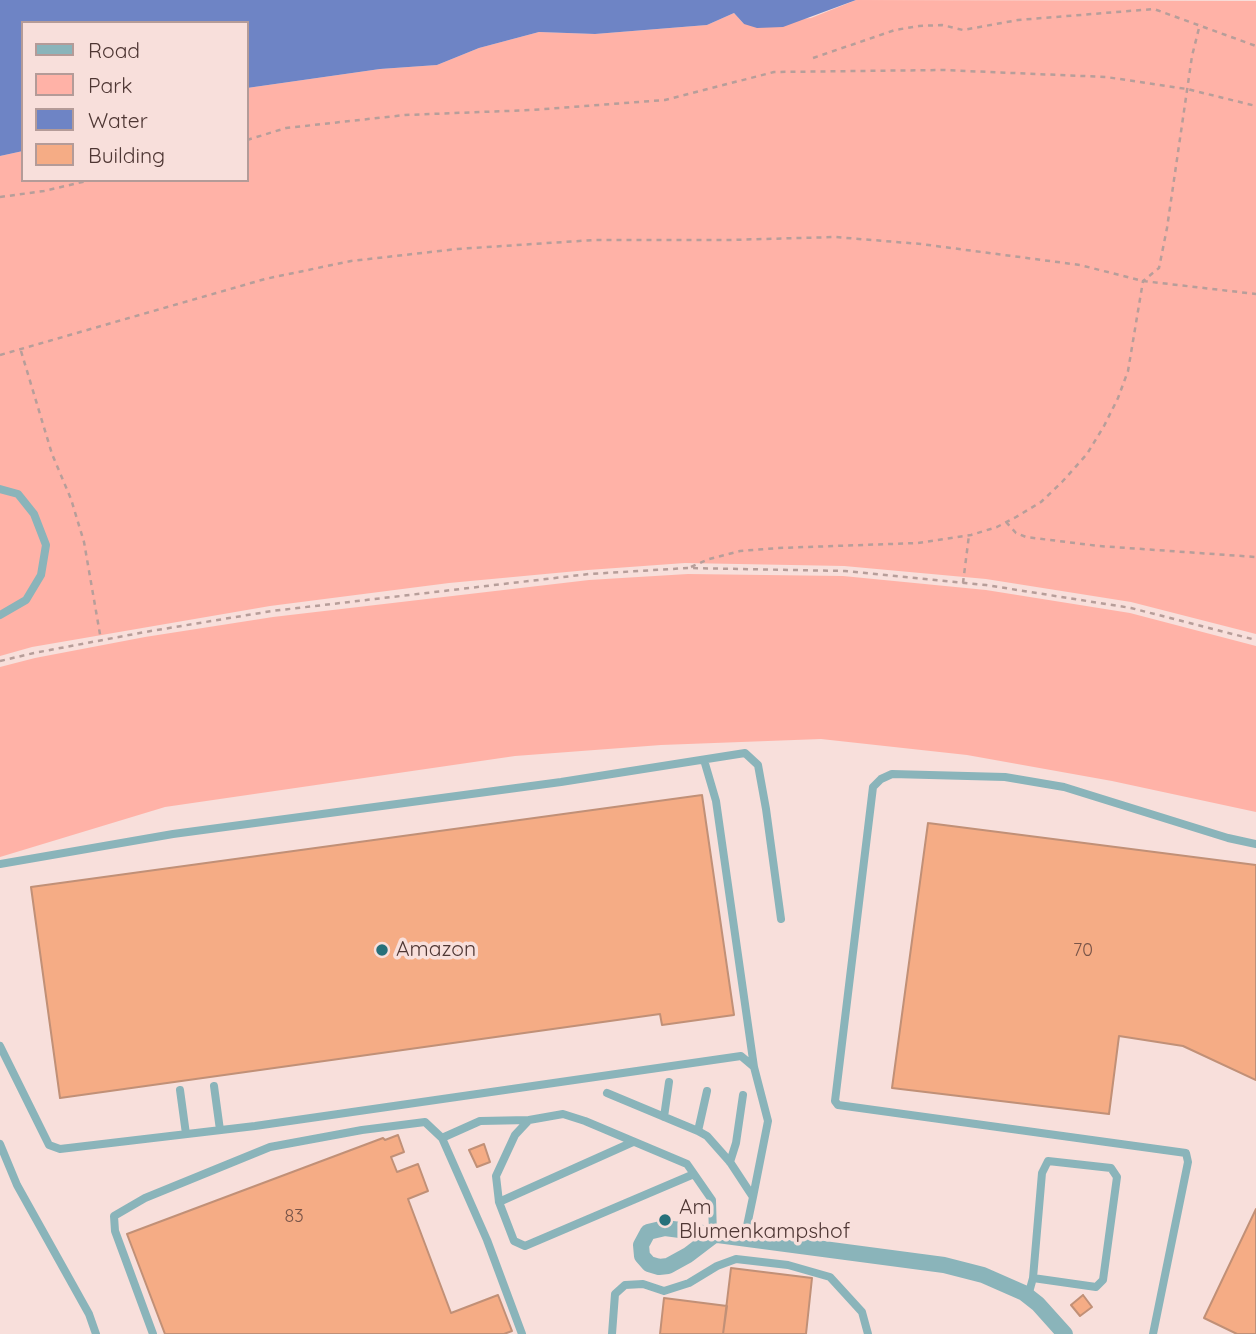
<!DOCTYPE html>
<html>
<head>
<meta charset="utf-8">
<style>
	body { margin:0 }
	#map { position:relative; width:1256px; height:1334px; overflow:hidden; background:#f8dfdb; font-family:Quicksand,sans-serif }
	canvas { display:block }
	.legend { position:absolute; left:21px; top:21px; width:228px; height:161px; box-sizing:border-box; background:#f8dfdb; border:2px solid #b49b98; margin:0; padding:9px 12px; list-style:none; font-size:21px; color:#4e3633 }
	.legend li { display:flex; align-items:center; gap:14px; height:35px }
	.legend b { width:35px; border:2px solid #b49b98 }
</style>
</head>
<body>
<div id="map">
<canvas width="1256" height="1334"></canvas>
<ul class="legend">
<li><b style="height:9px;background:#8ab4ba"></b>Road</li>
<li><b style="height:19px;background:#ffb2a7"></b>Park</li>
<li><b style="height:19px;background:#6e84c5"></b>Water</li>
<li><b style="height:19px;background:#f5ac85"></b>Building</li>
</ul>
</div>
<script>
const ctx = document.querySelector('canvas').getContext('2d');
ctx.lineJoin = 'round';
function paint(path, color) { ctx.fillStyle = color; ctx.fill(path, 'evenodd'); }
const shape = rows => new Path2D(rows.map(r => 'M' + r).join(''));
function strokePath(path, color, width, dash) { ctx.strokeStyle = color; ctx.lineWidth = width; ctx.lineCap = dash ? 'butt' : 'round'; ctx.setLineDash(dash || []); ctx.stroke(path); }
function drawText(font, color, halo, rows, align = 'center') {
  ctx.font = font + ' Quicksand,sans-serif'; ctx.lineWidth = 7; ctx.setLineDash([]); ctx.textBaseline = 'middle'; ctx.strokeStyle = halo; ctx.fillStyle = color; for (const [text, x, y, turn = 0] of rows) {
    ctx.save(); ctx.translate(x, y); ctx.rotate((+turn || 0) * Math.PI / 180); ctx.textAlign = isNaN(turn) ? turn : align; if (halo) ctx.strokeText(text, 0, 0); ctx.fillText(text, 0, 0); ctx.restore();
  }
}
const green = shape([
	[856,0,1256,1,1256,634,1131,602,986,579,844,566,685,563,588,570,449,583,270,606,32,647,0,656,0,156,23,151,23,180,247,180,247,88,380,69,437,65,479,48,539,32,595,34,707,25,734,13,744,24,811,18],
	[688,574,843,576,986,590,1130,613,1256,646,1256,812,1112,781,967,755,821,739,661,745,515,756,165,807,0,857,0,667,35,658,145,637,273,617,589,580]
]);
const water = shape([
	[0,0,856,0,783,27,757,28,744,24,734,13,707,25,595,34,539,32,479,48,437,65,380,69,247,88,247,23,23,23,23,151,0,156]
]);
const building = shape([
	[702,795,734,1015,662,1025,660,1014,60,1098,31,887,702,795],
	[928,823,1256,865,1256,1080,1183,1046,1119,1036,1109,1114,892,1088,928,823],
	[398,1135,404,1152,391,1157,397,1172,418,1164,428,1191,408,1199,451,1313,498,1295,512,1331,504,1334,165,1334,127,1234,383,1138,385,1140,398,1135],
	[484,1144,490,1162,477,1167,469,1150,484,1144],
	[1256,1209,1256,1334,1237,1334,1204,1318,1256,1209],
	[731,1268,812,1278,806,1334,723,1334,731,1268],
	[1083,1295,1092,1307,1080,1316,1071,1305,1083,1295],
	[664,1298,727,1306,723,1334,660,1334,664,1298]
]);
const path = shape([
	[813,58,895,30,919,26,942,25,963,30,1018,20,1154,9,1256,46],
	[247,140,286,128,405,115,532,110,665,100,774,72,943,70,1106,77,1187,89,1256,106],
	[0,197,44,191,91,180],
	[21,351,52,454,71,499,84,542,101,640],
	[0,355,265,279,351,261,457,249,594,240,729,240,835,237,921,244,1080,265,1143,281,1256,294],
	[1006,522,1016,533,1026,537,1099,546,1256,557],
	[691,567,709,559,740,551,778,548,918,543,971,535,997,527,1016,517,1041,502,1062,482,1087,454,1104,426,1118,398,1128,371,1143,281,1159,268,1167,228,1192,56,1200,24],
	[963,583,969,535],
	[0,661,34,653,145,632,272,611,589,574,688,568,845,571,986,585,1131,608,1256,640]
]);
const service = shape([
	[0,489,18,494,34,514,46,545,41,575,26,600,0,615],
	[704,760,716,801,754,1067],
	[0,864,173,834,561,782,745,753,758,765,766,809,781,919],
	[0,1046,49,1145,60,1149,255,1126,741,1056,754,1067,768,1121,753,1197],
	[214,1086,220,1130],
	[180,1090,186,1134],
	[607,1093,698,1131,707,1136,730,1162,753,1197,744,1240],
	[664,1117,669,1082],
	[698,1131,707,1091],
	[442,1138,480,1121,529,1120],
	[0,1144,17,1185,89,1314,96,1334],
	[730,1162,736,1143,743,1095],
	[694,1174,525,1246,514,1241,499,1202,496,1176,515,1135,529,1120,563,1114,585,1121,687,1164,694,1174,712,1200,713,1236],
	[499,1202,633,1142],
	[1028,1296,1033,1278,1042,1173,1048,1161,1111,1168,1117,1177,1103,1280,1096,1287,1033,1278],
	[153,1334,115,1231,114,1216,145,1198,270,1147,362,1130,425,1122,442,1138,487,1240,522,1334],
	[612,1334,615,1294,625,1285,643,1284,664,1291,689,1283,717,1266,736,1259,788,1265,830,1277,862,1312,868,1334],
	[1153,1334,1188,1162,1186,1153,838,1105,835,1101,873,787,881,779,892,774,1005,777,1064,787,1228,838,1256,844]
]);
const minor = shape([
	[713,1236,688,1255,668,1266,659,1267,649,1264,642,1256,641,1245,648,1232,665,1228,944,1265,983,1275,1024,1293,1038,1304,1065,1334]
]);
const markers = [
	[382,950,7,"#27707a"],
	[665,1220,7,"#27707a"]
];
const numberNames = [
	["70",1083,951],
	["83",294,1217]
];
const poiNames = [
	["Amazon",396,950],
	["Am",679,1208],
	["Blumenkampshof",679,1232]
];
paint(green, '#ffb2a7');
paint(water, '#6e84c5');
paint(building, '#f5ac85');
strokePath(building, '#c19077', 2);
strokePath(path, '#b79e9a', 2.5, [5, 5]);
strokePath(service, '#8ab4ba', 8);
strokePath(minor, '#8ab4ba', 16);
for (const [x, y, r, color] of markers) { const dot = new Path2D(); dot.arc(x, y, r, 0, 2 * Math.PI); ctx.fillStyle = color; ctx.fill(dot); strokePath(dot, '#f8dfdb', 2.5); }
drawText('18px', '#785448', null, numberNames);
drawText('21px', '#4e3633', '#f8dfdb', poiNames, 'left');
</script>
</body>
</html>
